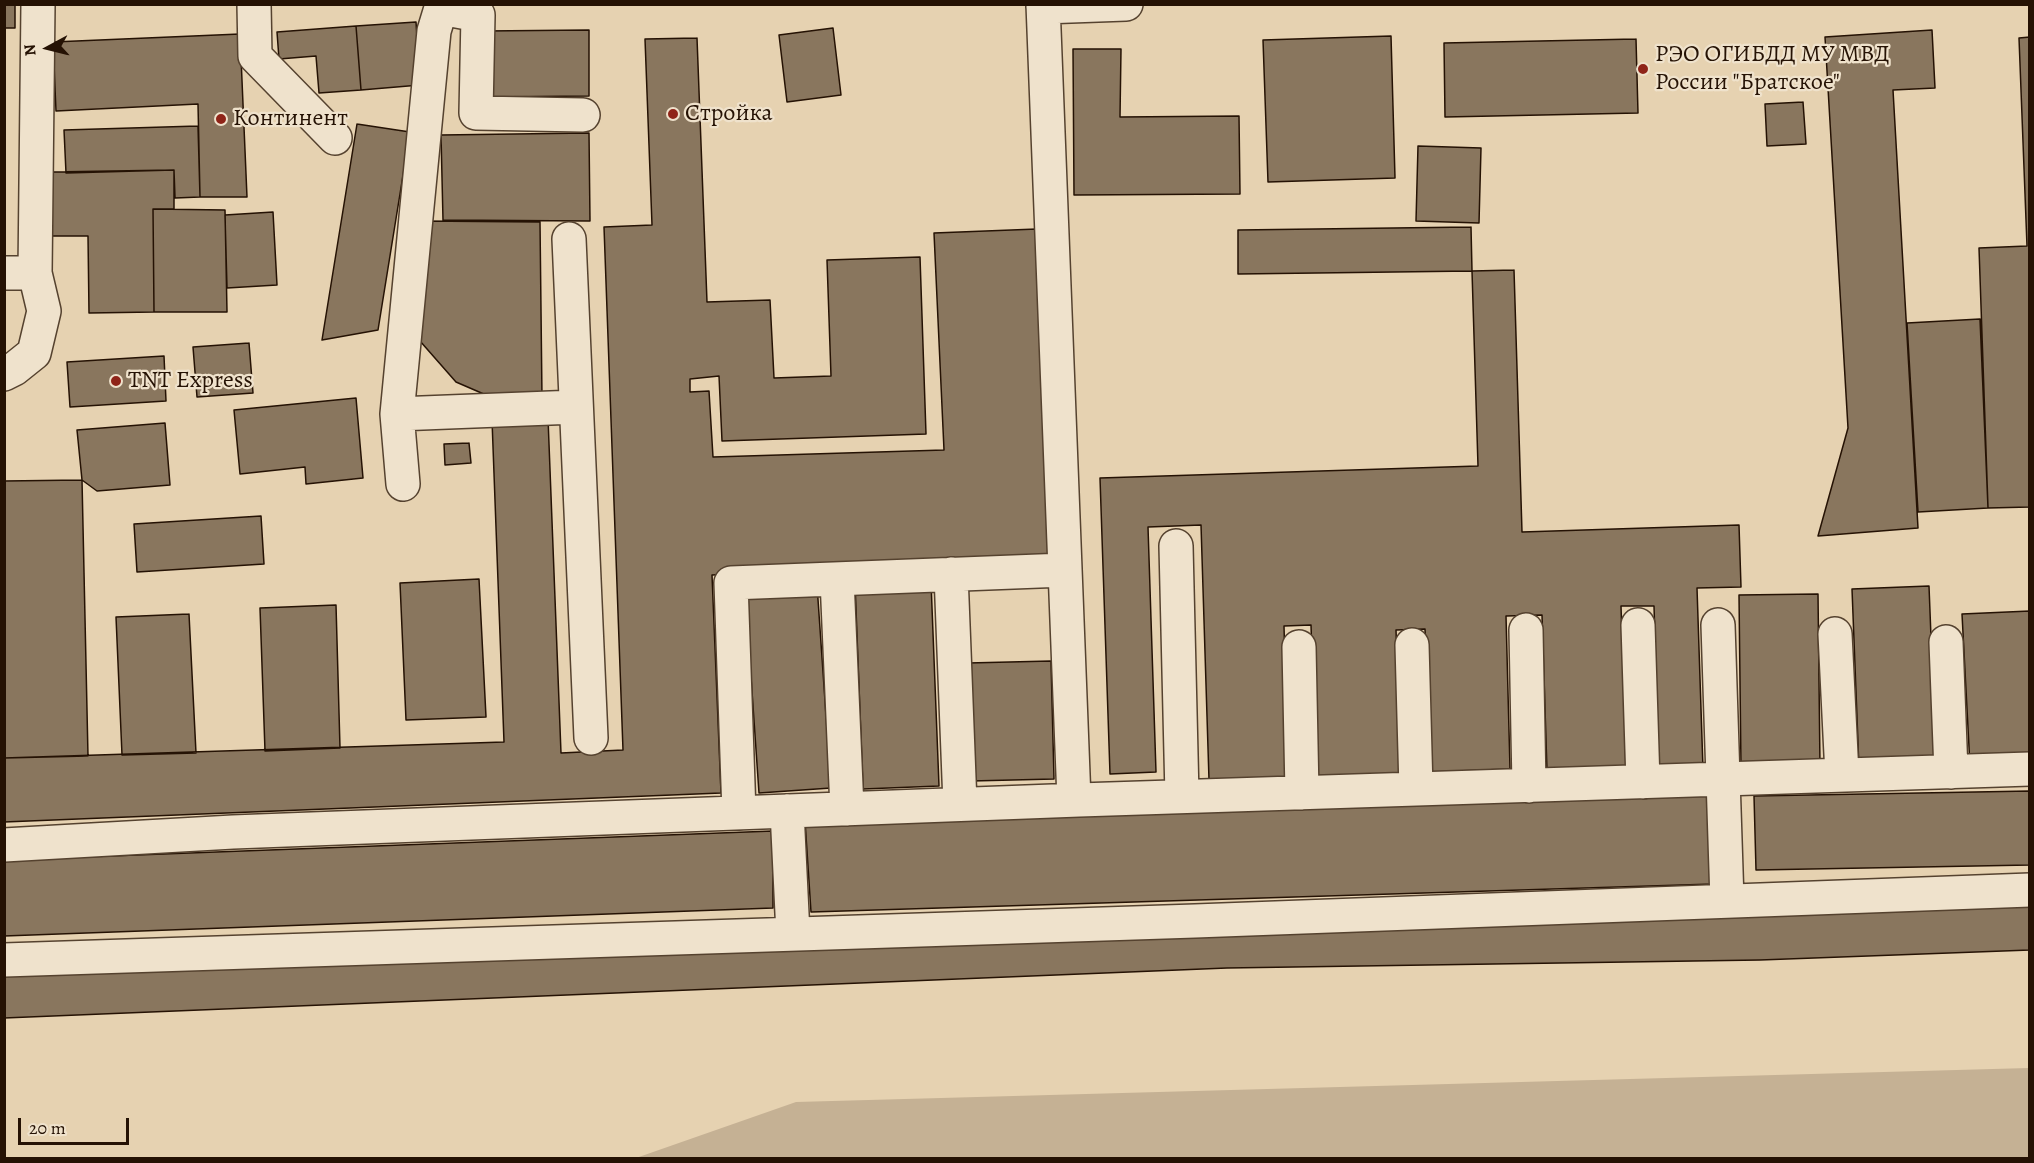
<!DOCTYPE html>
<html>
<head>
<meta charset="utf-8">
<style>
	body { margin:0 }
	#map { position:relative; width:2034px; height:1163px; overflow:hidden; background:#e6d2b1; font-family:Alegreya,serif }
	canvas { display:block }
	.frame { position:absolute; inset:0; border:6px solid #251204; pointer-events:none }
	.north { position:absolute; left:18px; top:18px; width:60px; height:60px; -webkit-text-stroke:4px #efe2cc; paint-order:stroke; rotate:263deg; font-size:16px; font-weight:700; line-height:24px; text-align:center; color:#251204 }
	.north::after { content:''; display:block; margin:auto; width:21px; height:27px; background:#251204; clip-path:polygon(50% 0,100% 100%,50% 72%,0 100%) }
	.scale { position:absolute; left:18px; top:1118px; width:111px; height:27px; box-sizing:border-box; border:3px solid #251204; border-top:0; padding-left:8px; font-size:18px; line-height:21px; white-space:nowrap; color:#251204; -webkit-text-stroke:4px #efe2cc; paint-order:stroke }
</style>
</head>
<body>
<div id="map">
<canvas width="2034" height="1163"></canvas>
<div class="frame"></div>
<div class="north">N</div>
<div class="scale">20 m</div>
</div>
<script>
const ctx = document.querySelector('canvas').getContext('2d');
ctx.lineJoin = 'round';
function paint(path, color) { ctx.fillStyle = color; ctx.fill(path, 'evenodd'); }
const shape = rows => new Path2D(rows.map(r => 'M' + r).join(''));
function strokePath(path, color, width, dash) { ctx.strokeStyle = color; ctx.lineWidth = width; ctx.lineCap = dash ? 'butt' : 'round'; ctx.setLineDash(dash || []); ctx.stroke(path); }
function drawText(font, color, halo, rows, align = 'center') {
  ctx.font = font + ' Alegreya,serif'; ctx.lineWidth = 4.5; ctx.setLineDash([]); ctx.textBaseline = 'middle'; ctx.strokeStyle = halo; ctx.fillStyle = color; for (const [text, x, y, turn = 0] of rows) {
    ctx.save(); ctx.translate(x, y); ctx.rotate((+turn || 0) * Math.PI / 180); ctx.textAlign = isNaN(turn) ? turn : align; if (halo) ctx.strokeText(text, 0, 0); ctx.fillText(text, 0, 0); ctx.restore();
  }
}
const green = shape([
	[2029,1068,2029,1158,636,1158,796,1102]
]);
const building = shape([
	[4,4,15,4,15,28,4,28,4,4],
	[416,22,420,85,361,90,356,26,416,22],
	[356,26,361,90,319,93,316,56,279,59,277,32,356,26],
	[833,28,841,95,787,102,779,35,833,28],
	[589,30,589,96,485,97,484,31,589,30],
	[1932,30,1935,88,1893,90,1918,528,1818,536,1848,428,1825,37,1932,30],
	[240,34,247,197,200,197,198,104,56,111,53,42,240,34],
	[1391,36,1395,178,1268,182,1263,40,1391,36],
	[2030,37,2030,507,1988,508,1979,248,2027,246,2019,38,2030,37],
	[697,38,707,302,770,300,774,378,831,376,827,260,920,257,926,434,722,441,719,376,690,379,690,392,709,391,713,457,944,450,934,233,1037,229,1051,561,712,575,721,793,4,822,4,758,504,742,492,420,548,418,561,753,623,750,604,227,652,225,645,39,697,38],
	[1636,39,1638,113,1445,117,1444,43,1636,39],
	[1073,49,1121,49,1120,117,1239,116,1240,194,1074,195,1073,49],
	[1803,102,1806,144,1767,146,1765,104,1803,102],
	[357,124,410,132,378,330,322,340,357,124],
	[198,126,200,197,175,198,174,170,66,173,64,130,198,126],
	[589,133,590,221,443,220,441,135,589,133],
	[1418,146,1481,148,1479,223,1416,221,1418,146],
	[174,170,174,209,153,209,154,312,89,313,88,236,52,236,51,172,174,170],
	[153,209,225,210,227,312,154,312,153,209],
	[273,212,277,285,227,288,225,215,273,212],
	[419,221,540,222,542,398,493,398,456,382,420,341,419,221],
	[1471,227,1472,271,1238,274,1238,230,1471,227],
	[1514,270,1522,532,1739,525,1741,587,1697,588,1703,769,1659,770,1654,606,1621,606,1626,769,1547,771,1542,615,1506,616,1510,769,1430,772,1425,629,1396,630,1401,781,1316,784,1311,625,1284,626,1288,778,1209,780,1201,525,1148,527,1156,772,1110,774,1100,478,1478,466,1472,271,1514,270],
	[1980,319,1988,508,1918,512,1907,323,1980,319],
	[249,343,253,393,197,397,193,347,249,343],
	[164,356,166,401,70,407,67,362,164,356],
	[356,398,363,478,306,484,305,467,240,474,234,410,356,398],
	[165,423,170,485,97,491,82,480,77,430,165,423],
	[469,443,471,463,445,465,444,444,469,443],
	[82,480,88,756,4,758,4,481,82,480],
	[261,516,264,564,137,572,134,524,261,516],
	[479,579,486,717,406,720,400,583,479,579],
	[931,582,939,786,863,789,855,584,931,582],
	[817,585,831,788,759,793,745,590,817,585],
	[1929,586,1936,765,1859,769,1852,589,1929,586],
	[1818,594,1820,767,1741,768,1739,595,1818,594],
	[336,605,340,748,265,751,260,608,336,605],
	[2030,611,2030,763,1970,766,1962,614,2030,611],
	[189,614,196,753,122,755,116,617,189,614],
	[1051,661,1054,779,971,781,968,663,1051,661],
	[2030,791,2030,865,1756,870,1754,796,2030,791],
	[1712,794,1714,884,811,912,805,821,1712,794],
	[773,831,773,908,4,936,4,860,773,831],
	[2030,903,2030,950,1760,960,1227,968,4,1018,4,970,2030,903]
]);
const minor = shape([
	[254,4,255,56,335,138],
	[1043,4,1074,800],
	[1043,7,1126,4],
	[569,239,591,738],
	[4,273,35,273,44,311,34,353,14,369,4,374],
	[35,273,38,4],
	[576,407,397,414,434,31,441,8,478,15,476,113,583,115],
	[397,414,403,484],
	[1176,546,1182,796],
	[951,574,960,804],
	[837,579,847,809],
	[1638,625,1643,782],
	[1718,625,1727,901],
	[1526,630,1529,786],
	[1835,634,1842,775],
	[1946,642,1951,772],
	[1412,645,1416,789],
	[1299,647,1302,793],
	[787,811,793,934],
	[739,813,731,583,1065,570],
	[4,845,233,832,1079,800,2030,769],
	[4,960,1195,921,2030,890]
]);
const markers = [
	[1643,69,6,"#8f2418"],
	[673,114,6,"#8f2418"],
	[221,119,6,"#8f2418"],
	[116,381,6,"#8f2418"]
];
const poiNames = [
	["РЭО ОГИБДД МУ МВД",1655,55],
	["России \"Братское\"",1655,83],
	["Стройка",685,114],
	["Континент",233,119],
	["TNT Express",128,381]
];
paint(green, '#c5b194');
paint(building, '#89765e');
strokePath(building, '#251204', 1.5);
strokePath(minor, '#55422f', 36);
strokePath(minor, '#efe2cc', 33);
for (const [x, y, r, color] of markers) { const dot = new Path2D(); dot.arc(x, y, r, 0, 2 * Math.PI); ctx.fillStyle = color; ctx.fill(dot); strokePath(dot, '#efe2cc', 2); }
drawText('24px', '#251204', '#efe2cc', poiNames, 'left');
</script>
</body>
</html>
